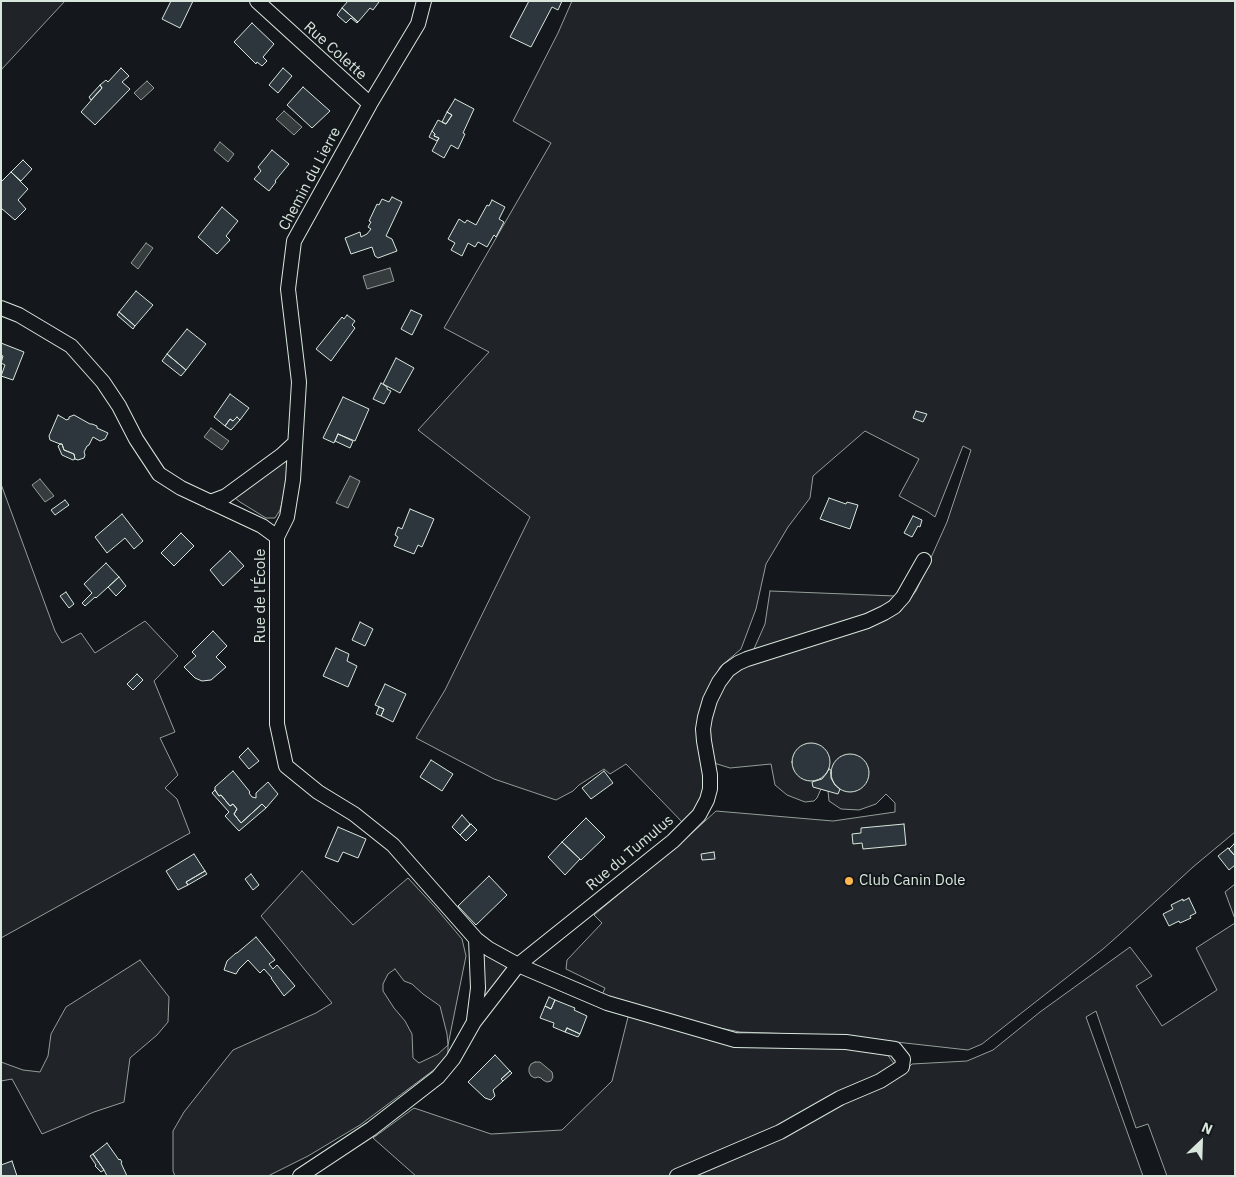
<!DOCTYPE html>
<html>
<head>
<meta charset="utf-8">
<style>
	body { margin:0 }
	#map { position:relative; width:1236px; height:1177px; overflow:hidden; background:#14181c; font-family:"IBM Plex Sans",sans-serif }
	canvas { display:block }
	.frame { position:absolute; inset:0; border:2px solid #d8e6dc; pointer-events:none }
	.north { position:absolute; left:1176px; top:1117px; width:50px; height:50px; -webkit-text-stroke:4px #14181c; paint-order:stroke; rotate:24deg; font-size:14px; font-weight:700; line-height:20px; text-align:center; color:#d8e6dc }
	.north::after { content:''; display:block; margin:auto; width:18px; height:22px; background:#d8e6dc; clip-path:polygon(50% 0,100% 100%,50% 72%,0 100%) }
</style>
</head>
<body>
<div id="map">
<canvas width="1236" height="1177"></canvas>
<div class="frame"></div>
<div class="north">N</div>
</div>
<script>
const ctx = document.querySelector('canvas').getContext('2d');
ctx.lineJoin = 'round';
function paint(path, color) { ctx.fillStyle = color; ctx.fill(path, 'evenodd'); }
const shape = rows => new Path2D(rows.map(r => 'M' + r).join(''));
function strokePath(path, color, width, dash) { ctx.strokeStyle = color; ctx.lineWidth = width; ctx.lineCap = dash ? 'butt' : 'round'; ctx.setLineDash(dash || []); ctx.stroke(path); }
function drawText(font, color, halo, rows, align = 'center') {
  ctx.font = font + ' "IBM Plex Sans",sans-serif'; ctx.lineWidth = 4; ctx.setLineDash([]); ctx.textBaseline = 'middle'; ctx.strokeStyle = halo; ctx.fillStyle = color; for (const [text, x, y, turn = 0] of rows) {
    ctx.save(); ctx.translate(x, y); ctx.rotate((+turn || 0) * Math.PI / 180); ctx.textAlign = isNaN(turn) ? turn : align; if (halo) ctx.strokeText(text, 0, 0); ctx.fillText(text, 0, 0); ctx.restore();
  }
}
const green = shape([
	[1,1,65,1,1,70,1,1],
	[572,1,1235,1,1235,832,1193,867,1120,934,1103,949,982,1044,968,1050,878,1040,794,1034,740,1032,715,1027,643,1010,602,995,605,988,566,969,567,960,602,923,594,915,692,833,716,811,833,821,895,812,895,803,886,794,876,804,859,810,841,809,829,801,828,791,821,789,817,798,814,801,805,802,787,795,775,785,771,764,730,768,714,763,709,726,712,712,724,685,740,668,762,658,900,612,916,591,947,522,971,450,963,446,935,517,928,512,899,496,919,459,865,431,813,476,810,498,788,527,766,564,756,609,741,649,720,667,700,711,698,725,706,773,703,795,698,809,685,825,626,764,610,774,604,769,579,785,573,791,556,800,494,779,416,738,445,690,530,517,418,430,489,352,444,328,551,143,513,121,558,33,572,1],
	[285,459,289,462,287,484,280,510,275,518,266,518,240,502,235,498,241,491,285,459],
	[1,484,55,631,62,643,81,633,95,653,145,621,178,656,154,681,175,732,160,738,178,775,165,788,177,799,190,833,1,938,1,484],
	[770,591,895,596,882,607,852,621,753,651,765,624,770,591],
	[302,871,353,925,408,878,435,907,462,939,466,956,448,1045,448,1054,435,1069,360,1125,308,1156,268,1176,175,1176,173,1171,173,1131,184,1112,233,1050,316,1013,332,1003,261,916,302,871],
	[395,969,404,981,412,984,423,994,440,1006,447,1034,448,1045,438,1054,419,1063,413,1058,412,1034,405,1021,394,1008,383,991,383,984,388,974,395,969],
	[1235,884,1235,919,1225,892,1235,884],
	[1235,923,1235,1176,1167,1176,1148,1124,1136,1128,1096,1011,1086,1017,1143,1176,416,1176,373,1138,414,1108,491,1134,562,1130,612,1081,629,1013,715,1040,822,1046,886,1053,902,1074,912,1064,967,1061,993,1050,1040,1012,1130,947,1152,976,1136,986,1162,1026,1217,990,1196,948,1235,923],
	[482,952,510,967,483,999,482,952],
	[140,960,169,997,168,1022,157,1035,130,1058,124,1102,94,1112,42,1134,12,1079,1,1081,1,1062,23,1070,40,1072,48,1056,51,1034,66,1007,140,960]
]);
const water = shape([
	[147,81,154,88,141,100,134,93,147,81],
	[284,111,302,127,294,135,276,119,284,111],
	[220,142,234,154,228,162,214,150,220,142],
	[146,243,153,248,138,269,131,263,146,243],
	[390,268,394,281,367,289,363,276,390,268],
	[211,428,229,441,222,450,204,437,211,428],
	[350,476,360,481,348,508,336,503,350,476],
	[40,479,54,496,45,502,32,485,40,479],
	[535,1062,540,1062,552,1072,553,1077,551,1081,547,1082,543,1080,541,1078,538,1077,535,1078,531,1076,529,1072,529,1068,531,1064,535,1062]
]);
const building = shape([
	[171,1,193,1,180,28,162,19,171,1],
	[348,1,379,1,379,2,373,10,370,8,358,22,342,8,348,1],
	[529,1,562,1,558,10,552,7,531,47,510,37,529,1],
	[342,8,358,22,357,23,351,18,346,23,337,15,342,8],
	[252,23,274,44,263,57,267,61,262,66,257,62,256,64,234,42,252,23],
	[121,68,129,76,122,82,130,89,95,125,81,112,102,88,100,85,106,80,108,82,121,68],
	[283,68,292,76,278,93,269,85,283,68],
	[100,85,102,88,91,100,89,97,100,85],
	[303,87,330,111,312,128,287,105,303,87],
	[455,99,474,109,463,133,465,134,458,149,451,145,444,158,432,151,439,138,434,136,435,134,432,131,438,120,446,124,452,115,447,112,455,99],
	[447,112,452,115,446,124,442,122,447,112],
	[432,131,435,134,434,136,439,138,437,141,429,137,432,131],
	[272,150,289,164,275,181,276,182,269,191,254,179,261,171,258,167,272,150],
	[23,160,32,169,21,181,11,172,23,160],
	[11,172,28,189,18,200,26,209,15,220,1,208,1,182,11,172],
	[392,197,402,202,386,236,392,239,397,251,378,258,375,256,372,247,351,254,345,238,360,232,361,237,367,234,371,229,368,227,371,222,369,221,377,204,379,205,382,199,389,202,392,197],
	[492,200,505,207,499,219,504,222,496,237,494,235,487,247,478,242,475,247,468,243,462,256,451,250,455,243,448,239,459,219,465,223,467,220,476,225,487,205,489,206,492,200],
	[222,207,238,221,226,236,230,240,217,254,198,237,222,207],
	[136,291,153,305,135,326,119,312,136,291],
	[411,310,422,315,412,335,401,329,411,310],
	[119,312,135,326,133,329,117,315,119,312],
	[347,315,355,321,352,325,355,328,331,361,316,349,342,317,344,319,347,315],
	[187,329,206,344,186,370,167,354,187,329],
	[1,343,24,352,13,380,1,376,5,365,1,363,3,356,1,355,1,343],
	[167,354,186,370,181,376,162,361,167,354],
	[396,358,414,368,400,393,383,384,396,358],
	[381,383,387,387,387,389,391,391,384,404,373,399,381,383],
	[230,394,249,408,240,420,237,417,233,421,230,419,225,426,214,417,230,394],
	[343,397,369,409,355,441,338,434,334,443,323,438,343,397],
	[916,411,927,414,923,422,913,418,916,411],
	[58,415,65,419,66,420,69,419,69,417,74,415,90,424,92,424,97,426,97,428,108,433,105,439,100,441,93,437,89,445,87,446,84,452,85,455,84,458,78,460,75,459,74,454,64,450,62,444,60,444,50,440,49,436,58,415],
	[237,417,240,420,231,430,225,426,230,419,233,421,237,417],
	[338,434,353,441,350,448,335,441,338,434],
	[60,444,62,444,64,450,74,454,75,459,73,460,62,455,58,446,60,444],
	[829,498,846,504,847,502,858,505,850,529,820,519,829,498],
	[65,500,69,505,55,515,51,510,65,500],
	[410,509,434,519,422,547,418,545,414,554,394,546,398,537,395,535,398,527,402,529,410,509],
	[122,514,143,541,134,549,125,538,107,553,95,537,122,514],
	[913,516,922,520,920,527,918,526,912,537,904,533,913,516],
	[181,533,194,546,174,566,161,553,181,533],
	[230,551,244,566,223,586,210,570,230,551],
	[106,563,119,577,96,598,95,597,85,606,82,603,92,593,84,584,106,563],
	[119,577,126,586,116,596,108,587,119,577],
	[66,592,74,604,69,608,60,596,66,592],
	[360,622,373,629,365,646,352,640,360,622],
	[213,631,227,646,216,657,226,667,211,680,202,681,195,678,184,667,196,656,192,652,213,631],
	[336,648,349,654,347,661,357,666,348,687,323,676,336,648],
	[137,674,143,680,133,690,127,684,137,674],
	[385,684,406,694,393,722,381,716,384,709,375,705,385,684],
	[379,707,384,709,381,716,376,714,379,707],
	'792 762a19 19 0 1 1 38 0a19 19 0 1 1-38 0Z',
	[248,748,259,761,249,769,239,757,248,748],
	'831 773a19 19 0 1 1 38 0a19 19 0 1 1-38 0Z',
	[431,760,453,774,442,791,420,777,431,760],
	[829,769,831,770,831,778,835,785,840,789,838,794,813,787,812,782,822,779,826,774,829,769],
	[233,771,250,792,249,793,252,797,256,798,256,793,268,782,278,794,266,808,262,804,241,823,234,814,237,809,233,804,230,806,221,795,219,796,215,790,215,787,233,771],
	[604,771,613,783,591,799,582,788,604,771],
	[215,790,219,796,221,795,230,806,233,804,237,809,234,814,241,823,262,804,266,808,239,831,225,816,229,812,212,793,215,790],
	[462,815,470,824,460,835,452,827,462,815],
	[586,818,605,837,581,860,562,842,586,818],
	[471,824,477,830,466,841,460,835,471,824],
	[904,824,906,845,863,849,862,843,853,844,852,834,861,833,861,828,904,824],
	[338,827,366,839,358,858,343,852,338,862,325,857,338,827],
	[562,842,580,859,565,875,548,857,562,842],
	[1234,844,1235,845,1235,856,1229,849,1234,844],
	[1228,848,1235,856,1235,865,1229,870,1218,856,1228,848],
	[714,852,715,859,702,860,701,854,714,852],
	[194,854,205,871,186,882,188,885,178,890,166,871,194,854],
	[205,871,207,874,188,885,186,882,205,871],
	[251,874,259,885,253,890,245,879,251,874],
	[489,876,507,895,476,925,458,906,489,876],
	[1189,898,1196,913,1190,916,1191,918,1180,923,1179,921,1169,926,1163,914,1173,909,1171,905,1183,899,1183,901,1189,898],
	[256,937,275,960,269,964,273,969,277,965,295,986,284,996,271,978,272,978,264,969,260,973,248,960,239,969,236,974,224,970,227,961,236,953,237,953,256,937],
	[549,997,555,1000,551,1009,545,1006,549,997],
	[555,1000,575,1008,574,1010,587,1016,580,1034,567,1028,565,1032,553,1027,554,1023,540,1018,545,1006,551,1009,555,1000],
	[567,1028,580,1034,578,1037,565,1032,567,1028],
	[495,1055,510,1071,501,1079,503,1081,493,1090,495,1096,491,1100,485,1098,468,1082,495,1055],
	[510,1071,512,1073,503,1081,501,1079,510,1071],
	[107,1143,119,1160,120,1159,122,1162,121,1163,127,1176,107,1176,104,1170,93,1154,107,1143],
	[93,1154,104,1170,101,1172,95,1166,96,1165,90,1156,93,1154],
	[12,1161,17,1176,1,1176,1,1165,12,1161]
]);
const street = shape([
	[257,1,370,104],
	[1,308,19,315,71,346,103,382,119,406,136,439,159,474,181,488,262,526,277,537,277,724,286,766,318,792,354,814,393,845,476,939,489,949,518,965,607,1003,735,1040,846,1042,895,1049,903,1059,902,1067,880,1081,840,1098,780,1132,677,1176],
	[210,502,226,496,282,455,295,443],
	[277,537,287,517,293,480,299,382,288,289,294,241,370,104,418,24,424,1],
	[474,1020,478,988,476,939],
	[300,1176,371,1129,438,1077,453,1059,474,1022,518,965,673,841,699,815,707,800,710,789,710,775,704,741,703,729,705,717,710,700,719,682,728,670,738,663,747,659,867,621,884,613,894,607,903,597,924,560]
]);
const markers = [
	[849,881,5,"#ffb74d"]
];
const streetNames = [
	["Rue Colette",335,51,42],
	["Chemin du Lierre",310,179,-62],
	["Rue de l'École",261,596,-90],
	["Rue du Tumulus",630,853,-40]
];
const poiNames = [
	["Club Canin Dole",859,881]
];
paint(green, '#202428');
strokePath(green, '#939e99', 1);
paint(water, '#363b3e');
strokePath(water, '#939e99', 1);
paint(building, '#2c363c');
strokePath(building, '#d8e6dc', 1);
strokePath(street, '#d8e6dc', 16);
strokePath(street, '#14181c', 14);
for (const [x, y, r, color] of markers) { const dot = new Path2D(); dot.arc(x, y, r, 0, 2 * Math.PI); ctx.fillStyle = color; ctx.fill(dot); strokePath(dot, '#14181c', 2); }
drawText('15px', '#d8e6dc', '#14181c', streetNames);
drawText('15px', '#d8e6dc', '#14181c', poiNames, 'left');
</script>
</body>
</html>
